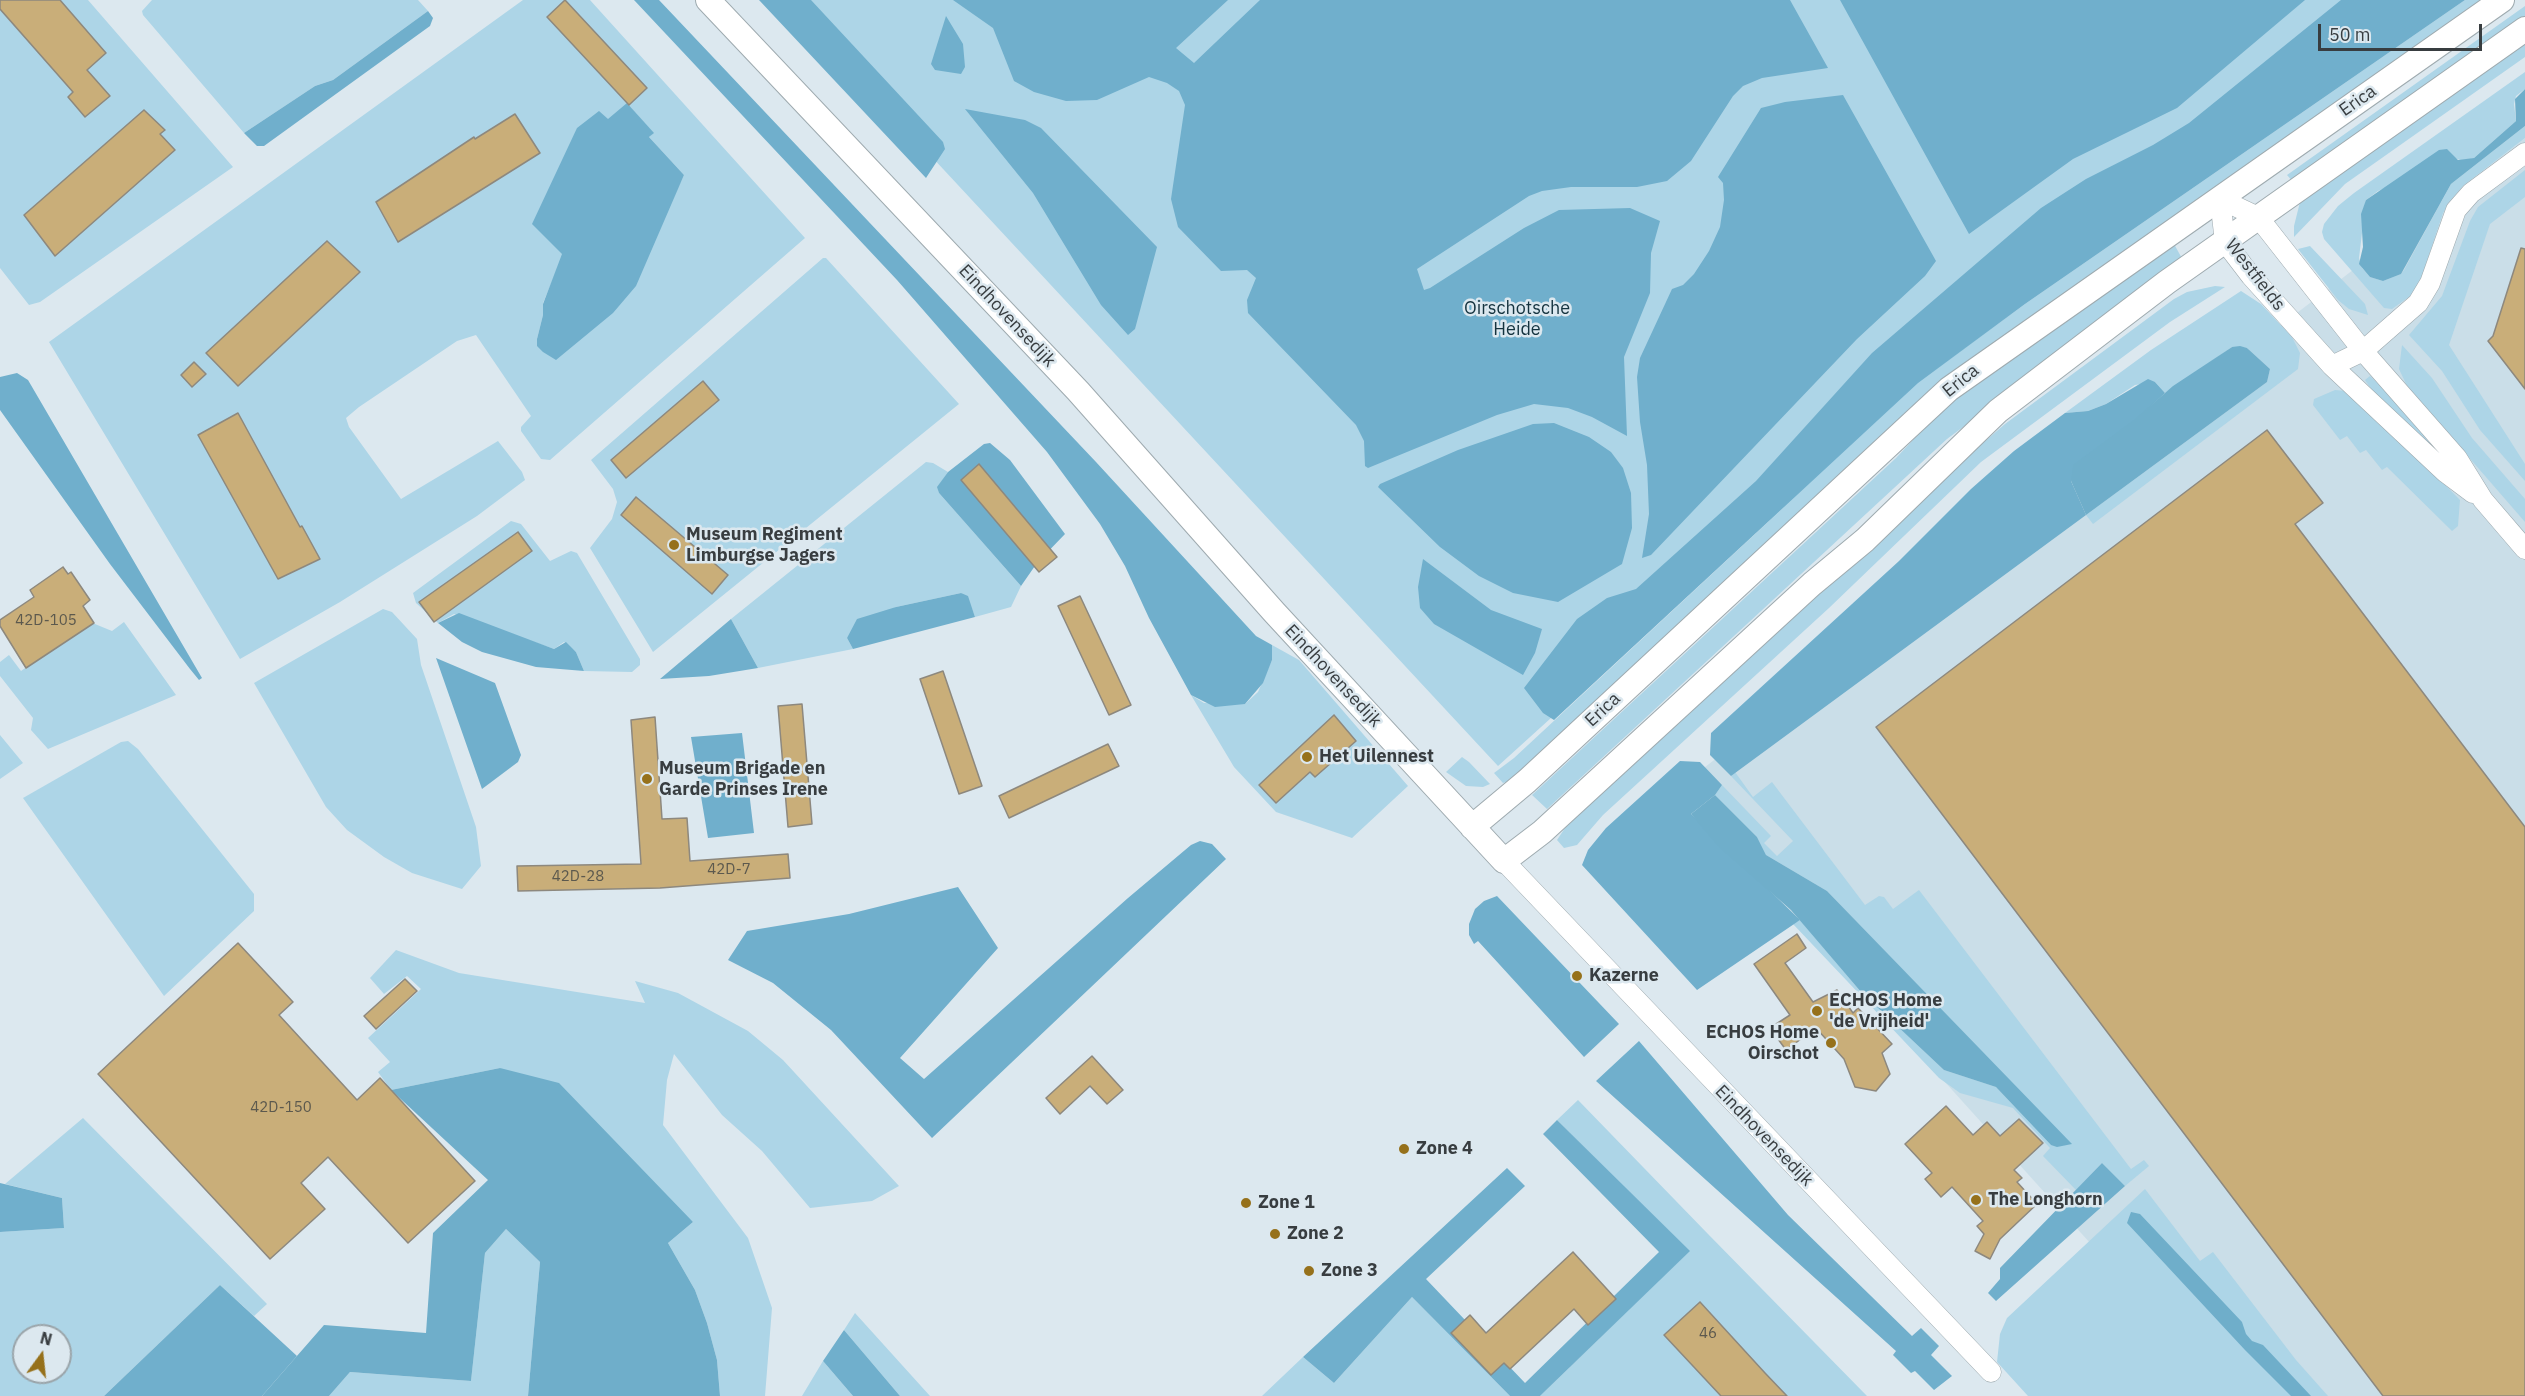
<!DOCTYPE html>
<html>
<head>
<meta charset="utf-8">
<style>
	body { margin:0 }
	#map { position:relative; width:2525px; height:1396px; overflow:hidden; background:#dce8ef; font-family:"IBM Plex Sans",sans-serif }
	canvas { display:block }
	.north { position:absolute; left:12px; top:1324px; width:60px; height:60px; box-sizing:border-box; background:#dce8ef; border:2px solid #9aa4a9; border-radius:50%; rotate:15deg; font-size:16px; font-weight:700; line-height:24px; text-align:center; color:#383d40 }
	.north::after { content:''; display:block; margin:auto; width:21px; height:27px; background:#96711b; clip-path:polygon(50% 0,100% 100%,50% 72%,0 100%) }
	.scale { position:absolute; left:2318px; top:24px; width:164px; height:27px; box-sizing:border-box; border:3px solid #383d40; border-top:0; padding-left:8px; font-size:18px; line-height:21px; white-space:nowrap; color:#383d40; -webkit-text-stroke:4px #dce8ef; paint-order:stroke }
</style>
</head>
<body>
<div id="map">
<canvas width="2525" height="1396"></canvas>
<div class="north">N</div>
<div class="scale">50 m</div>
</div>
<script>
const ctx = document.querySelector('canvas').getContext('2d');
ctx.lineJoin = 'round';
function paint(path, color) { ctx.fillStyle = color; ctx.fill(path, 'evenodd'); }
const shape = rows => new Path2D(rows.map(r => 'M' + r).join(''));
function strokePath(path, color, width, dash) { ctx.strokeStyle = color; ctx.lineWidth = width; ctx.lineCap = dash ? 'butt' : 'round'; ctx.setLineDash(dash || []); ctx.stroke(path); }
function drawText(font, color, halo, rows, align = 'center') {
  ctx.font = font + ' "IBM Plex Sans",sans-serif'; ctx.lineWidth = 5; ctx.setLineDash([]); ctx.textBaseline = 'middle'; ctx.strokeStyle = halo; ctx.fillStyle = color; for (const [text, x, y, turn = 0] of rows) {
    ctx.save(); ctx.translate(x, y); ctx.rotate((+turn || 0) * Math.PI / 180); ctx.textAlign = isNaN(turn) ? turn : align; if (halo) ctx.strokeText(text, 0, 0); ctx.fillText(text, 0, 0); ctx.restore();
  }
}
const built = shape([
	[2525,138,2525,1396,2228,1396,1679,787]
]);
const green = shape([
	[0,0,88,0,233,167,40,302,29,305,0,268],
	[152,0,418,0,428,11,333,80,315,86,244,133,143,15,142,11],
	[523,0,590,0,805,238,550,460,541,459,521,431,521,427,531,416,476,335,457,341,359,407,346,418,349,427,401,499,498,441,522,472,525,480,477,516,340,602,240,659,49,342],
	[627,103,653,133,649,137,684,175,661,223,537,339,543,315,543,303],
	[786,0,2447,0,1974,333,1932,372,2025,304,2465,0,2494,0,2038,316,1509,781,1503,783,1494,773,1514,758,1795,497,1498,766],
	[2525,6,2525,20,2294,183,2287,175],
	[2525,36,2525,57,2345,184,2294,237,2294,226,2300,202],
	[2525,72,2525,89,2516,96,2514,104,2516,121,2474,158,2464,161,2454,158,2378,191,2366,200,2359,258,2362,268,2370,277,2383,281,2401,274,2404,270,2451,184,2525,126,2525,138,2463,186,2450,201,2443,213,2422,276,2413,294,2392,309,2384,308,2324,239,2322,232,2324,224,2338,206,2354,193],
	[2525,170,2525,197,2490,224,2449,345,2525,464,2525,481,2480,430,2442,371,2409,335,2442,296,2470,221,2478,207],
	[2174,244,2184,262,1947,439,1547,809,1532,795,1896,458,1963,387],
	[2310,246,2365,304,2368,315,2349,309,2338,300,2298,249],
	[823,258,826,258,959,404,653,652,590,548,612,519,617,502,613,489,591,460],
	[2215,286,2225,287,2170,322,1981,462,1829,608,1603,815,1577,845,1564,848,1557,840,1565,828,1592,802,1909,507,2005,424,2174,299,2187,292],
	[2241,291,2261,304,2292,337,2300,353,2298,369,2093,524,2086,515,2267,382,2270,369,2247,348,2232,347,2165,393,2155,382,2135,385,2106,404,2088,411,2065,413,2151,350],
	[2402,345,2432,378,2472,438,2525,499,2525,522,2407,386,2399,369],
	[2370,376,2429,432,2454,467,2379,400,2365,380],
	[2335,390,2346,391,2359,398,2460,500,2458,526,2452,531,2387,467,2382,470,2366,450,2360,453,2347,436,2340,440,2313,405,2314,399],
	[926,462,933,463,948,472,938,487,939,493,1021,586,1011,607,975,617,969,601,961,593,896,607,847,638,853,649,758,668,731,619],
	[511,521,521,524,550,561,571,551,577,553,640,659,640,665,632,672,584,671,576,652,564,642,554,649,454,614,438,623,416,603,413,593],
	[383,609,392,612,417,639,421,665,476,827,481,866,462,889,412,873,384,857,347,830,326,807,254,683],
	[90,622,112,631,124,622,176,695,48,749,31,730,33,718,0,676,0,662,9,655,21,671],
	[1272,645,1299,660,1408,786,1352,838,1276,812,1234,767,1191,695,1204,703,1245,704,1258,692,1272,660],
	[0,735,23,763,0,779],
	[128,741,138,749,254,894,254,911,164,996,23,798,121,742],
	[1462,757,1469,762,1490,784,1483,787,1466,786,1446,772],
	[1735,772,1753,797,1772,782,1865,905,1879,896,1884,897,1893,909,1919,890,2131,1169,2144,1160,2149,1166,2125,1186,2102,1163,2076,1190,2043,1156,2050,1148,2013,1108,1960,1093,1939,1078,1793,924,1800,920,1861,992,1944,1070,1996,1087,2051,1145,2071,1144,1827,891,1766,855,1757,837,1715,795,1722,785,1771,836,1764,843,1777,856,1793,841,1731,776],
	[396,950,459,973,645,1003,635,981,678,993,748,1031,783,1060,899,1186,872,1201,810,1208,762,1151,722,1115,674,1054,667,1080,663,1125,748,1238,772,1308,765,1396,720,1396,717,1360,707,1323,695,1290,668,1243,693,1222,500,1068,391,1090,378,1072,390,1062,368,1038,421,989,407,976,384,994,370,978],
	[1578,1100,1708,1234,1867,1396,1540,1396,1689,1251,1557,1120],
	[83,1118,267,1304,254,1316,220,1285,104,1396,0,1396,0,1232,64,1228,62,1198,5,1184],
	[24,1336,60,1336,60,1372,24,1372],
	[2145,1189,2200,1261,2213,1252,2296,1360,2328,1396,2028,1396,1997,1362,2000,1334,2007,1318],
	[506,1229,540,1262,528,1396,329,1396,350,1372,471,1381,485,1253],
	[1412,1297,1510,1396,1262,1396,1303,1357,1334,1383],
	[855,1313,930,1396,900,1396,844,1330],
	[823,1361,853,1396,802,1396]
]);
const forest = shape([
	[634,0,659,0,1096,462,1256,636,1272,645,1272,660,1263,683,1245,704,1215,707,1191,695,1149,618,1125,566,1100,524,1047,452,897,280],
	[759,0,811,0,943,142,945,149,926,178],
	[953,0,1228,0,1176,48,1194,63,1260,0,1790,0,1828,68,1762,78,1743,86,1733,96,1691,161,1667,181,1637,187,1571,187,1542,191,1529,196,1417,269,1424,290,1430,288,1524,228,1559,210,1630,208,1660,221,1651,253,1650,293,1624,357,1627,436,1592,417,1568,408,1534,404,1497,415,1368,468,1365,466,1364,441,1356,425,1248,313,1247,300,1256,278,1247,270,1221,271,1178,227,1171,199,1185,105,1179,91,1167,83,1149,77,1097,100,1066,101,1034,92,1014,81,993,28],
	[1840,0,2305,0,2177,108,2073,159,1969,234],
	[2341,0,2465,0,2025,304,1918,383,1554,720,1543,713,1524,688,1577,619,1607,598,1636,589,1756,481,1872,353,2041,208,2086,179,2153,145,2189,123],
	[428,11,433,18,430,26,264,146,257,146,244,133,315,86,333,80],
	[946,16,963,44,965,67,961,74,935,70,931,64],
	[1843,95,1936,261,1925,276,1857,339,1651,555,1642,558,1649,514,1647,465,1640,422,1637,377,1640,358,1672,289,1683,285,1694,274,1709,251,1720,227,1724,200,1723,183,1718,177,1761,108,1785,102],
	[627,103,654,133,649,137,684,175,636,286,613,313,556,360,543,352,537,346,537,339,543,315,543,304,562,254,532,224,577,128,599,111,608,119],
	[965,109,1025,120,1041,128,1157,247,1135,329,1128,335,1101,305,1033,193],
	[17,373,28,380,202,678,199,680,190,669,110,564,0,410,0,377],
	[2148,379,2155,382,2165,393,2071,481,2086,515,1731,776,1710,755,1711,733,1899,561,1971,489,2014,451,2065,413,2088,411,2106,404],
	[1554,423,1589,437,1611,452,1623,468,1631,493,1632,528,1622,564,1558,602,1513,593,1479,576,1440,547,1378,487,1380,484,1458,450,1533,424],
	[990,443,1010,460,1065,534,1037,563,1021,586,939,493,937,487,948,472,984,444],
	[1423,559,1491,610,1542,629,1535,653,1523,675,1434,624,1420,608,1418,587],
	[961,593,968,596,975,617,853,649,847,638,857,619,896,607],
	[459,613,554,649,566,642,576,652,584,671,536,667,482,652,462,642,438,623],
	[731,619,758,668,709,676,660,679],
	[436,658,495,683,521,755,518,762,482,789],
	[742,733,754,833,708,838,691,737],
	[1680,761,1700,762,1722,785,1715,795,1691,814,1800,920,1697,990,1582,865,1588,850,1606,828],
	[1200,841,1212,844,1226,859,932,1138,831,1030,773,983,728,960,747,931,849,914,958,887,998,948,900,1058,924,1079,1128,898,1191,845],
	[1497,896,1619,1024,1584,1057,1478,941,1474,944,1469,935,1469,924,1475,909,1484,901],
	[1639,1041,1788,1215,1912,1336,1921,1328,1939,1346,1931,1355,1952,1376,1934,1390,1915,1371,1911,1373,1893,1355,1896,1351,1596,1081],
	[1557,1120,1690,1251,1540,1396,1510,1396,1412,1297,1334,1383,1303,1357,1507,1168,1525,1186,1426,1279,1525,1383,1659,1252,1543,1134],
	[2102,1163,2125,1186,1996,1301,1988,1293,2000,1279,2000,1268],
	[0,1183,62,1198,64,1228,0,1232],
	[220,1285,297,1356,262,1396,104,1396],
	[844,1330,900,1396,853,1396,823,1361]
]);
const water = shape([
	[2525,89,2525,126,2451,184,2401,274,2383,281,2370,277,2359,264,2363,247,2361,214,2366,200,2439,150,2447,149,2458,160,2474,158,2516,121,2515,99],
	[2240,346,2247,348,2270,369,2267,382,2086,515,2071,481,2073,465,2134,420,2173,386,2232,347],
	[1715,795,1757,837,1766,855,1827,891,2072,1144,2057,1147,2051,1145,1996,1087,1944,1070,1861,992,1791,910,1719,847,1691,814],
	[500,1068,559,1083,693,1222,668,1243,695,1290,707,1323,717,1360,720,1396,528,1396,540,1262,506,1229,485,1253,471,1381,350,1372,329,1396,262,1396,324,1325,426,1333,433,1233,488,1180,391,1090],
	[2131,1212,2140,1214,2242,1322,2246,1334,2252,1341,2263,1345,2311,1396,2291,1396,2245,1350,2127,1223]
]);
const building = shape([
	[0,0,60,0,106,53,87,70,110,96,85,117,68,97,73,92,0,9,0,0],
	[565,0,647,88,629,105,547,17,565,0],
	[144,110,165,130,160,134,175,150,55,256,24,215,144,110],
	[515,114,540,153,398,242,376,202,474,137,475,139,515,114],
	[327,241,360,272,238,386,206,353,327,241],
	[2521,248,2525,249,2525,389,2488,341,2493,336,2521,248],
	[194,362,206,374,192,387,181,375,194,362],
	[703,381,719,400,626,478,611,460,703,381],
	[238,413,300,527,302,526,320,559,278,579,198,435,238,413],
	[2267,430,2323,503,2295,524,2525,827,2525,1396,2383,1396,1876,727,2267,430],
	[979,464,1057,557,1039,572,961,480,979,464],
	[636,497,728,575,712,594,621,515,636,497],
	[518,532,532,551,434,622,419,602,518,532],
	[63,567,68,574,71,572,90,600,83,606,94,623,26,668,0,626,0,620,34,597,30,590,63,567],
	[1080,596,1131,705,1109,715,1058,606,1080,596],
	[943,671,982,786,959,794,920,679,943,671],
	[802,704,812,824,788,827,778,706,802,704],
	[1334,715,1356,741,1315,777,1310,772,1276,803,1259,785,1334,715],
	[655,717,662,819,687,818,690,861,788,854,790,878,660,888,518,891,517,866,641,864,631,720,655,717],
	[1108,744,1119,766,1009,818,999,796,1108,744],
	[1797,934,1806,948,1785,963,1813,1002,1837,990,1853,1013,1858,1008,1892,1044,1882,1053,1890,1074,1876,1091,1855,1087,1844,1059,1816,1028,1786,1050,1770,1028,1790,1015,1754,964,1797,934],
	[238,943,293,1002,279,1015,357,1100,380,1078,475,1181,408,1243,328,1157,301,1183,325,1209,270,1259,98,1074,238,943],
	[405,979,417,991,376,1029,364,1016,405,979],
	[1092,1056,1123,1090,1107,1104,1090,1086,1060,1114,1046,1098,1092,1056],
	[1946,1106,1973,1135,1987,1122,2000,1136,2019,1119,2043,1143,2014,1170,2022,1178,2017,1182,2037,1204,2000,1239,1990,1259,1975,1251,1984,1234,1977,1226,1983,1221,1952,1187,1941,1197,1925,1179,1932,1173,1905,1144,1946,1106],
	[1573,1252,1616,1299,1588,1325,1574,1309,1510,1369,1504,1363,1491,1375,1451,1333,1470,1315,1486,1333,1573,1252],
	[1700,1302,1765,1373,1787,1396,1721,1396,1664,1335,1700,1302]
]);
const minor = shape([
	[2220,199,2258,217,2363,351,2457,458,2483,500,2525,549],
	[2220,199,2225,242,2251,276,2332,366,2445,472,2473,493],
	[2332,366,2363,351,2418,303,2430,283,2456,210,2471,193,2525,153],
	[1504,861,1991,1372]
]);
const tertiary = shape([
	[708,0,1078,391,1274,612,1504,861,1542,832,1812,584,1865,540,1998,411,2167,282,2525,29],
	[1472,827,1527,781,1949,389,2502,0]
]);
const markers = [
	[674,545,6,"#96711b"],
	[1307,757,6,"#96711b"],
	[647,779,6,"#96711b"],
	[1577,976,6,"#96711b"],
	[1817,1011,6,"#96711b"],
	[1831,1043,6,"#96711b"],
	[1404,1149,6,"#96711b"],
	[1976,1200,6,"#96711b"],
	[1246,1203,6,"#96711b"],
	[1275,1234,6,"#96711b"],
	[1309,1271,6,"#96711b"]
];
const numberNames = [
	["42D-105",46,621],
	["42D-7",729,870],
	["42D-28",578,877],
	["42D-150",281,1108],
	["46",1708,1334]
];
const streetNames = [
	["Erica",2358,101,-35],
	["Westfields",2255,275,52],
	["Eindhovensedijk",1007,316,47],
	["Erica",1961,381,-39],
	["Eindhovensedijk",1333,676,47],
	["Erica",1603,710,-43],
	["Eindhovensedijk",1764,1136,46]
];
const parkNames = [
	["Oirschotsche",1517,309],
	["Heide",1517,330]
];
const poiNames = [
	["Museum Regiment",686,535],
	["Limburgse Jagers",686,556],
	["Het Uilennest",1319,757],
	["Museum Brigade en",659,769],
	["Garde Prinses Irene",659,790],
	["Kazerne",1589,976],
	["ECHOS Home",1829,1001],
	["'de Vrijheid'",1829,1022],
	["ECHOS Home",1819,1033,"right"],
	["Oirschot",1819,1054,"right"],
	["Zone 4",1416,1149],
	["The Longhorn",1988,1200],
	["Zone 1",1258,1203],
	["Zone 2",1287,1234],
	["Zone 3",1321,1271]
];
paint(built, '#cadee8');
paint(green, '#add5e7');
paint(forest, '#70afcc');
paint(water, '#6faeca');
paint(building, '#c9ae79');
strokePath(building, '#8d887e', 1.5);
strokePath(minor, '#9eaaaf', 21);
strokePath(tertiary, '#9eaaaf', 26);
strokePath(minor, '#fff', 20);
strokePath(tertiary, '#fff', 24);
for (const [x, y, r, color] of markers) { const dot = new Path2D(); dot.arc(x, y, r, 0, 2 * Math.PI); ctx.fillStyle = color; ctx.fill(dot); strokePath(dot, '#dce8ef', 2); }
drawText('15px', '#5c594e', null, numberNames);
drawText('18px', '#383d40', '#dce8ef', streetNames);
drawText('18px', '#14333f', '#dce8ef', parkNames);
drawText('bold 18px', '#383d40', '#dce8ef', poiNames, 'left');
</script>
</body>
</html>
